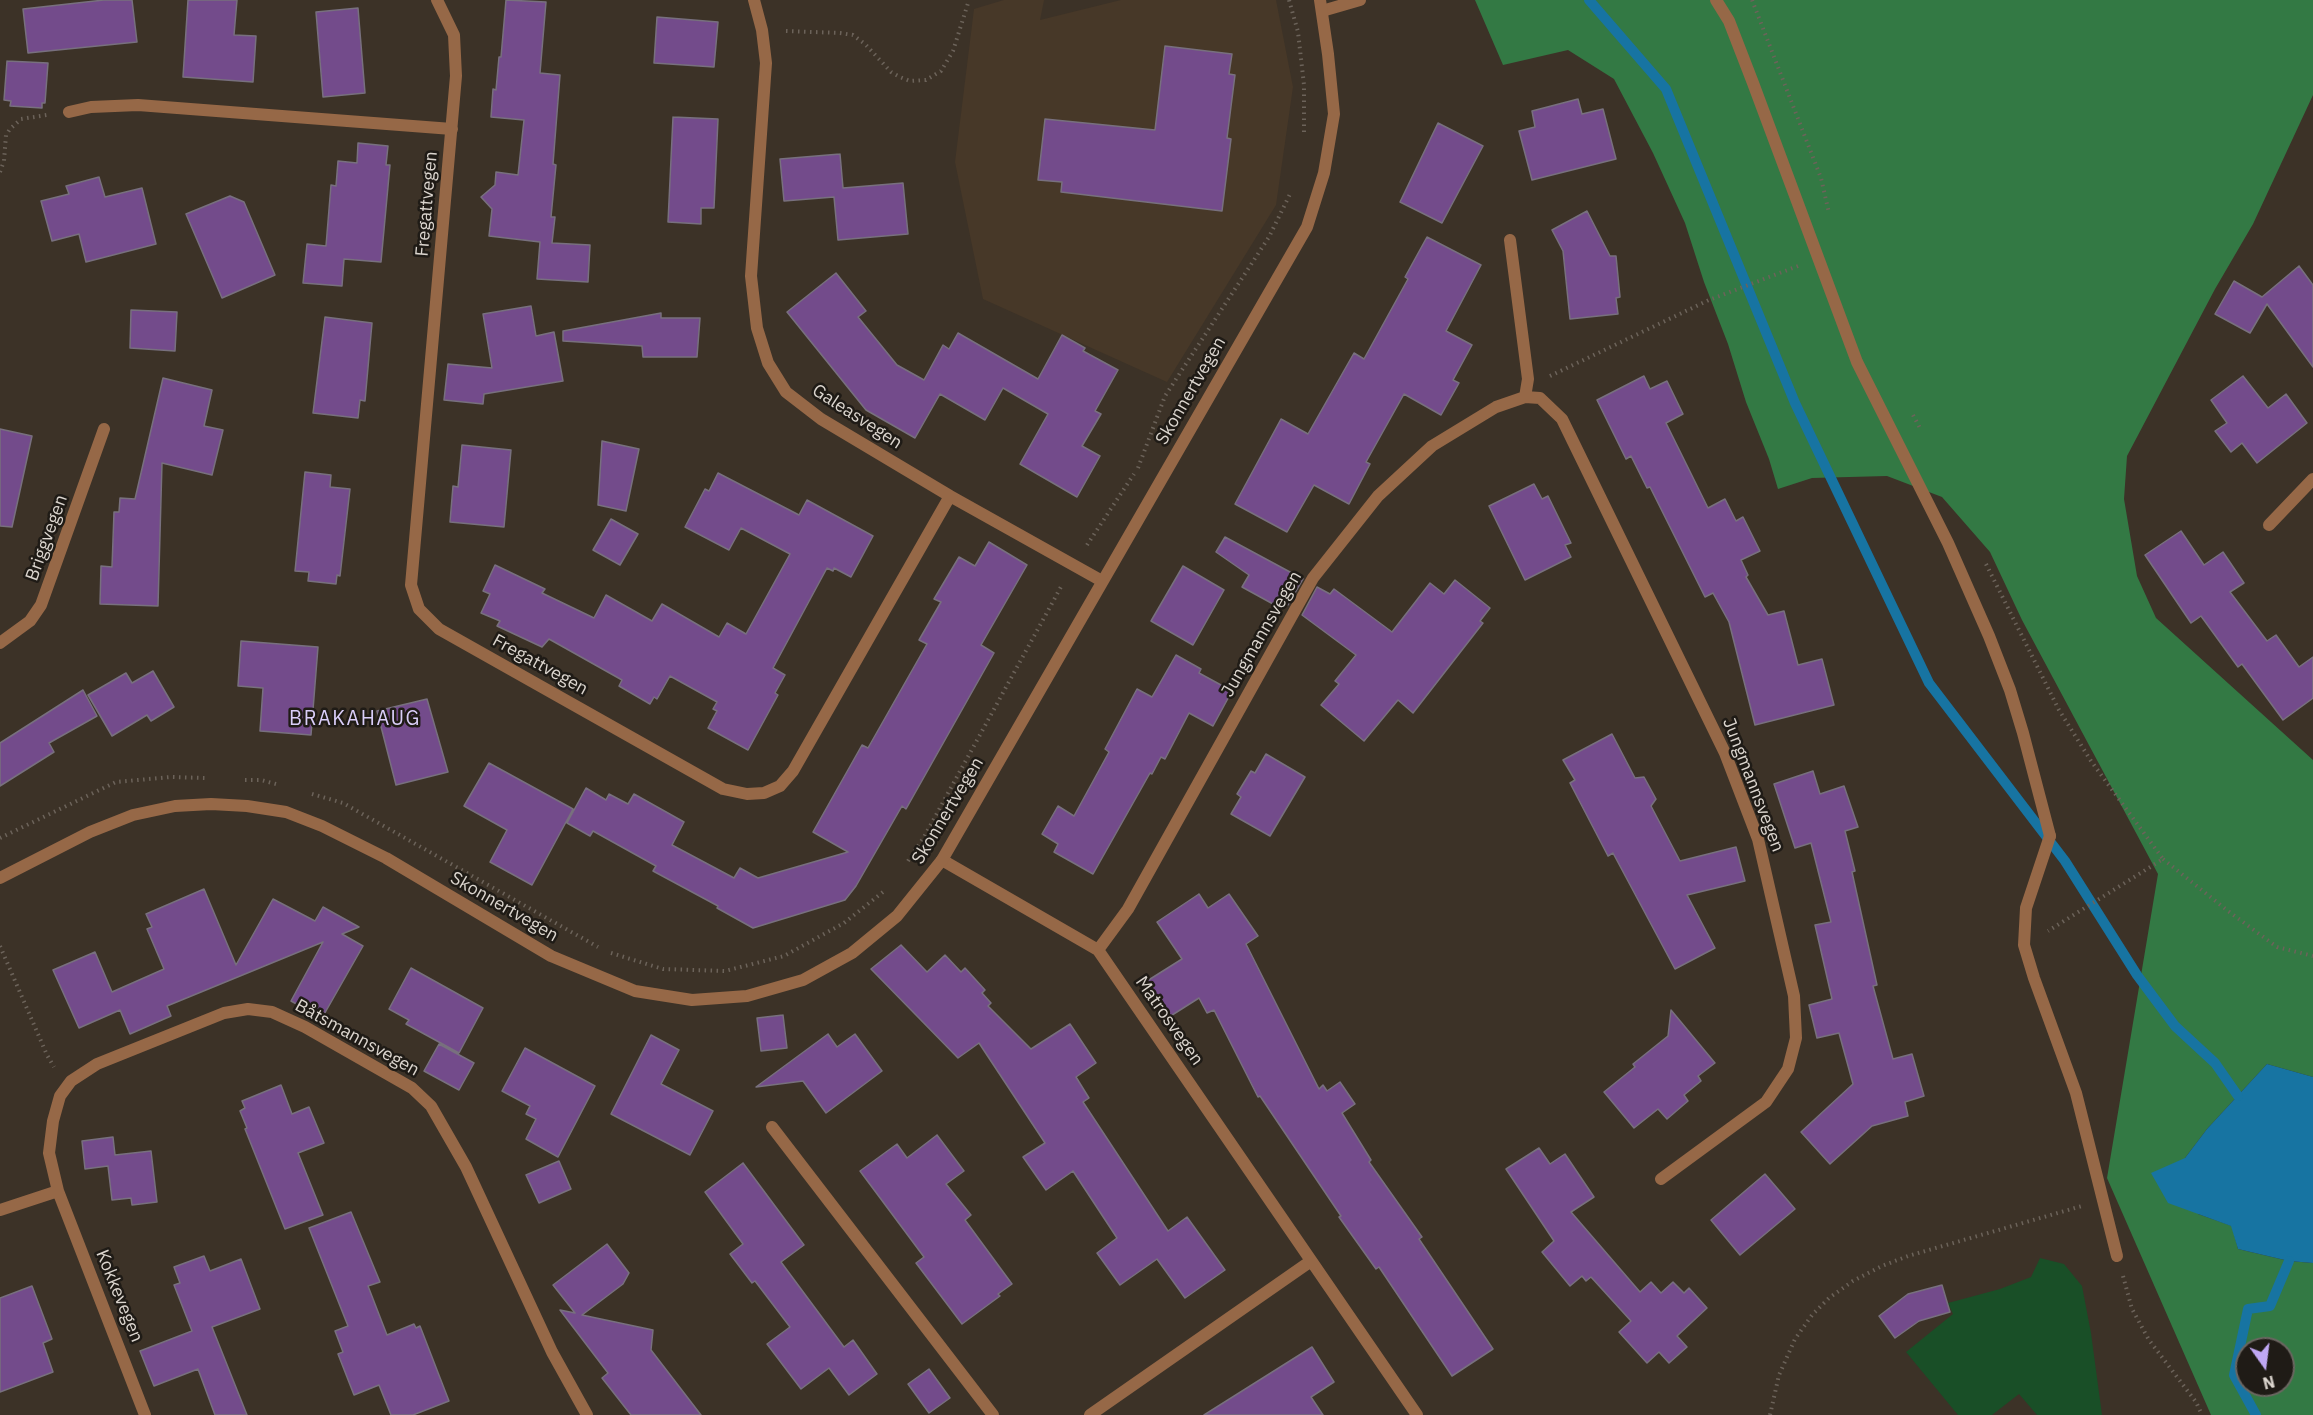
<!DOCTYPE html>
<html>
<head>
<meta charset="utf-8">
<style>
	body { margin:0 }
	#map { position:relative; width:2313px; height:1415px; overflow:hidden; background:#3c3227; font-family:"IBM Plex Sans",sans-serif }
	canvas { display:block }
	.north { position:absolute; left:2235px; top:1337px; width:60px; height:60px; box-sizing:border-box; background:#1f1b16; border:2px solid #6a6560; border-radius:50%; rotate:166deg; font-size:16px; font-weight:700; line-height:24px; text-align:center; color:#dbd5ce }
	.north::after { content:''; display:block; margin:auto; width:21px; height:27px; background:#c0a8f4; clip-path:polygon(50% 0,100% 100%,50% 72%,0 100%) }
</style>
</head>
<body>
<div id="map">
<canvas width="2313" height="1415"></canvas>
<div class="north">N</div>
</div>
<script>
const ctx = document.querySelector('canvas').getContext('2d');
ctx.lineJoin = 'round';
function paint(path, color) { ctx.fillStyle = color; ctx.fill(path, 'evenodd'); }
const shape = rows => new Path2D(rows.map(r => 'M' + r).join(''));
function strokePath(path, color, width, dash) { ctx.strokeStyle = color; ctx.lineWidth = width; ctx.lineCap = dash ? 'butt' : 'round'; ctx.setLineDash(dash || []); ctx.stroke(path); }
function drawText(font, color, halo, rows, align = 'center') {
  ctx.font = font + ' "IBM Plex Sans",sans-serif'; ctx.lineWidth = 5; ctx.setLineDash([]); ctx.textBaseline = 'middle'; ctx.strokeStyle = halo; ctx.fillStyle = color; for (const [text, x, y, turn = 0] of rows) {
    ctx.save(); ctx.translate(x, y); ctx.rotate((+turn || 0) * Math.PI / 180); ctx.textAlign = isNaN(turn) ? turn : align; if (halo) ctx.strokeText(text, 0, 0); ctx.fillText(text, 0, 0); ctx.restore();
  }
}
const built = shape([
	[1004,0,1044,0,1040,20,1121,0,1276,0,1293,87,1276,205,1167,382,983,299,955,162,974,9]
]);
const green = shape([
	[2040,1258,2064,1264,2082,1286,2091,1333,2102,1415,2037,1415,2019,1394,1992,1415,1958,1415,1906,1352,1953,1314,1948,1303,2000,1289,2031,1277]
]);
const forest = shape([
	[1475,0,2313,0,2313,95,2253,224,2215,289,2127,456,2124,499,2137,576,2156,618,2313,760,2313,1077,2267,1064,2207,1129,2185,1158,2198,1214,2232,1226,2238,1249,2289,1261,2313,1263,2313,1415,2211,1415,2107,1178,2158,874,2022,620,1990,552,1942,497,1887,476,1812,478,1778,489,1769,459,1746,402,1728,344,1704,282,1685,223,1653,153,1614,79,1568,50,1503,65],
	[2247,1349,2283,1349,2283,1385,2247,1385]
]);
const water = shape([
	[2267,1064,2313,1077,2313,1263,2289,1261,2238,1249,2231,1226,2168,1203,2151,1173,2185,1158,2207,1129]
]);
const stream = shape([
	[1589,0,1666,89,1795,403,1929,683,2065,861,2137,975,2175,1026,2215,1063,2238,1096],
	[2256,1415,2234,1375,2248,1309,2270,1306,2289,1261]
]);
const building = shape([
	[104,0,132,0,137,42,28,53,23,9,104,0],
	[188,0,237,0,234,35,256,36,253,82,183,77,188,0],
	[506,0,546,2,540,73,560,75,553,164,556,165,551,217,555,217,552,243,590,245,588,282,537,279,540,242,489,236,492,209,481,197,495,185,496,172,518,175,524,120,491,117,493,89,496,90,499,57,501,57,506,0],
	[358,8,365,93,323,97,316,12,358,8],
	[657,17,718,22,714,67,654,63,657,17],
	[1165,46,1232,54,1229,74,1235,75,1227,138,1231,139,1222,211,1061,192,1062,182,1038,180,1045,119,1155,130,1165,46],
	[7,61,48,63,45,103,42,103,42,108,10,106,11,101,4,100,7,61],
	[1578,99,1582,114,1603,109,1616,159,1532,180,1519,131,1535,127,1532,111,1578,99],
	[673,117,718,119,714,208,701,208,701,224,668,222,673,117],
	[1438,123,1483,146,1442,223,1400,202,1438,123],
	[358,143,388,146,386,165,390,165,381,262,344,259,342,286,303,283,307,244,326,246,331,185,336,186,338,161,357,163,358,143],
	[840,154,843,188,903,183,908,234,838,240,834,197,784,201,780,159,840,154],
	[99,177,105,197,142,188,156,244,86,262,79,234,52,241,41,201,69,194,66,186,99,177],
	[230,196,244,202,275,275,222,298,186,214,230,196],
	[1587,211,1610,256,1616,256,1620,297,1616,298,1618,314,1570,319,1563,251,1552,230,1587,211],
	[1427,237,1481,265,1446,331,1472,345,1453,380,1459,383,1441,415,1404,394,1366,462,1370,464,1349,504,1314,485,1287,532,1235,504,1281,419,1308,434,1354,353,1364,359,1408,279,1405,277,1427,237],
	[2299,266,2313,285,2313,367,2267,304,2250,333,2215,314,2234,281,2262,297,2299,266],
	[836,273,866,311,858,317,897,365,924,380,943,345,949,349,958,333,1038,379,1062,335,1085,348,1083,351,1118,370,1095,411,1101,414,1082,446,1100,456,1077,497,1020,464,1048,414,1003,388,985,420,940,394,915,438,866,410,787,312,836,273],
	[531,306,536,336,554,332,563,381,484,394,483,404,444,400,448,364,492,368,483,314,531,306],
	[131,310,177,312,175,351,130,348,131,310],
	[661,313,661,318,700,318,697,357,643,357,642,346,563,341,563,331,661,313],
	[325,317,372,323,365,401,360,400,358,418,313,413,325,317],
	[1644,376,1650,389,1667,381,1683,414,1666,423,1708,508,1725,499,1736,521,1743,517,1760,551,1741,560,1748,575,1746,577,1768,615,1784,611,1798,665,1822,659,1834,705,1755,725,1729,622,1713,593,1705,597,1650,487,1647,488,1631,456,1626,459,1597,400,1644,376],
	[2243,376,2268,408,2286,394,2307,423,2257,463,2242,443,2231,452,2215,431,2227,423,2211,400,2243,376],
	[163,378,212,390,204,426,223,430,212,475,162,463,158,606,100,604,101,566,112,567,114,512,119,512,120,498,135,499,163,378],
	[0,429,32,436,12,527,0,526,0,429],
	[602,441,639,449,626,511,598,505,602,441],
	[462,445,511,450,504,527,450,522,453,486,458,487,462,445],
	[305,472,331,475,330,487,350,489,340,576,337,575,336,584,308,581,309,572,295,571,305,472],
	[718,473,799,515,807,500,873,536,851,577,834,568,833,571,827,568,773,668,785,675,775,693,778,695,748,750,708,728,717,711,713,709,717,702,670,676,657,699,654,697,650,704,619,686,622,680,549,639,542,647,497,626,500,621,481,613,490,594,483,591,495,565,545,589,542,593,594,618,606,595,652,621,662,604,719,637,727,623,746,634,790,554,741,528,729,550,685,527,705,489,709,491,718,473],
	[1534,484,1542,499,1548,496,1571,543,1565,545,1571,557,1525,580,1489,506,1534,484],
	[611,519,638,534,620,565,593,550,611,519],
	[2181,531,2204,565,2223,552,2244,583,2230,592,2267,641,2276,635,2299,667,2313,657,2313,698,2283,720,2242,664,2238,667,2201,616,2191,623,2145,555,2181,531],
	[1225,537,1303,579,1288,605,1277,597,1273,604,1242,587,1249,575,1216,552,1225,537],
	[989,542,1027,565,981,645,994,653,906,809,902,806,856,886,845,900,753,928,717,908,718,906,653,871,656,866,593,831,590,836,567,823,586,788,606,800,609,794,628,804,634,794,684,822,672,845,734,878,740,868,758,878,848,852,813,832,862,745,868,748,927,644,919,640,941,602,934,599,959,557,975,566,989,542],
	[1183,566,1224,590,1193,645,1151,621,1183,566],
	[1455,580,1490,608,1480,621,1483,623,1413,713,1398,700,1364,741,1321,705,1339,684,1335,681,1356,655,1302,615,1317,587,1330,594,1334,589,1392,632,1430,583,1444,594,1455,580],
	[241,641,318,647,311,735,260,731,263,688,238,686,241,641],
	[1176,655,1201,669,1199,673,1232,691,1213,726,1189,713,1165,759,1161,757,1152,774,1150,773,1093,874,1054,852,1058,844,1042,834,1058,806,1074,816,1109,752,1105,749,1137,689,1152,697,1176,655],
	[153,671,174,707,151,721,147,715,112,736,88,695,126,673,132,683,153,671],
	[83,690,97,716,49,743,54,752,0,786,0,743,83,690],
	[427,699,448,772,396,785,377,711,427,699],
	[1612,734,1635,778,1644,777,1656,799,1651,806,1680,861,1736,847,1745,881,1687,895,1715,948,1675,969,1613,853,1608,856,1570,783,1575,780,1563,760,1612,734],
	[1266,754,1305,777,1270,836,1231,814,1241,797,1237,794,1251,771,1255,773,1266,754],
	[489,763,573,809,532,885,490,862,507,830,464,806,489,763],
	[1813,771,1820,794,1844,786,1858,827,1845,831,1855,871,1852,872,1877,985,1873,986,1893,1059,1912,1054,1924,1096,1905,1102,1908,1116,1872,1126,1830,1164,1801,1132,1853,1084,1839,1033,1817,1038,1809,1005,1832,999,1815,925,1831,922,1811,843,1795,848,1774,784,1813,771],
	[204,889,236,965,273,899,315,921,323,907,359,927,342,934,363,946,322,1018,291,1001,323,942,167,1006,171,1016,130,1034,120,1010,79,1028,53,970,95,952,112,992,164,969,147,929,152,927,146,914,204,889],
	[1199,894,1208,908,1229,894,1258,936,1246,944,1319,1089,1323,1085,1327,1091,1340,1082,1355,1104,1342,1113,1371,1160,1369,1162,1422,1237,1419,1239,1493,1349,1452,1376,1379,1267,1376,1269,1339,1217,1341,1216,1260,1096,1258,1097,1214,1010,1207,1013,1199,998,1169,1017,1147,981,1182,959,1157,922,1199,894],
	[901,945,927,972,945,955,961,972,965,968,985,990,982,993,991,1003,988,1006,1031,1049,1070,1024,1096,1063,1076,1077,1089,1098,1083,1102,1168,1231,1187,1217,1225,1270,1185,1298,1157,1259,1120,1285,1097,1253,1117,1238,1073,1171,1046,1190,1023,1157,1045,1143,979,1043,958,1058,871,969,901,945],
	[411,968,483,1008,459,1053,406,1024,409,1020,389,1009,411,968],
	[1671,1010,1715,1063,1698,1076,1701,1081,1684,1095,1688,1101,1667,1119,1658,1109,1634,1128,1604,1092,1635,1067,1633,1064,1668,1036,1671,1010],
	[783,1015,787,1048,761,1051,757,1018,783,1015],
	[828,1034,837,1047,855,1034,882,1071,826,1113,803,1081,756,1087,828,1034],
	[651,1035,679,1050,661,1084,713,1111,690,1155,611,1114,651,1035],
	[439,1044,474,1063,459,1090,424,1071,439,1044],
	[525,1048,595,1086,558,1157,526,1139,536,1119,526,1114,530,1106,502,1091,525,1048],
	[281,1085,292,1114,309,1107,324,1143,298,1153,323,1215,285,1229,245,1129,247,1128,240,1111,245,1108,242,1101,281,1085],
	[937,1135,964,1171,946,1184,971,1215,965,1220,1012,1284,998,1294,1000,1296,962,1324,916,1263,924,1257,860,1171,897,1144,907,1158,937,1135],
	[113,1137,115,1155,151,1151,157,1202,132,1205,131,1198,112,1200,108,1166,85,1169,82,1141,113,1137],
	[1539,1148,1550,1164,1565,1154,1594,1197,1571,1212,1640,1292,1651,1282,1661,1293,1673,1282,1684,1293,1689,1288,1707,1308,1677,1336,1687,1347,1669,1363,1659,1352,1647,1363,1619,1332,1631,1321,1591,1277,1586,1281,1582,1276,1570,1286,1542,1252,1554,1241,1506,1169,1539,1148],
	[559,1161,571,1189,539,1203,526,1175,559,1161],
	[743,1163,804,1245,781,1262,844,1347,853,1340,877,1374,849,1395,829,1368,801,1389,767,1344,790,1327,755,1281,752,1283,730,1254,743,1244,705,1192,743,1163],
	[1765,1174,1795,1209,1740,1255,1711,1220,1765,1174],
	[351,1212,380,1282,368,1286,387,1335,414,1324,416,1328,420,1326,449,1401,413,1415,391,1415,379,1385,354,1395,338,1354,343,1352,335,1331,348,1326,309,1228,351,1212],
	[607,1244,629,1273,623,1284,582,1315,653,1330,651,1350,701,1415,631,1415,602,1378,608,1373,560,1310,575,1313,553,1285,607,1244],
	[204,1256,210,1271,241,1259,260,1309,212,1327,247,1415,215,1415,198,1369,154,1386,140,1351,192,1331,174,1285,180,1283,174,1267,204,1256],
	[1942,1285,1950,1312,1919,1321,1895,1338,1879,1316,1908,1294,1942,1285],
	[32,1286,52,1339,43,1343,53,1372,0,1392,0,1298,32,1286],
	[1312,1347,1334,1382,1311,1397,1323,1415,1204,1415,1312,1347],
	[929,1369,950,1398,929,1413,908,1384,929,1369]
]);
const path = shape([
	[1289,0,1298,32,1304,85,1304,133],
	[1752,0,1821,178,1829,213],
	[786,31,840,33,853,35,865,44,891,72,900,77,910,81,926,80,941,71,953,51,969,0],
	[0,172,4,161,6,135,10,129,21,119,47,115],
	[1550,376,1709,300,1798,266],
	[1913,415,1921,430],
	[1138,468,1165,396,1269,237,1291,192],
	[1087,545,1134,474],
	[1986,564,2059,710,2091,761,2163,859,2048,931],
	[245,780,261,780,276,784],
	[312,794,343,803,598,947],
	[0,838,116,782,171,777,205,778],
	[2163,859,2228,911,2277,947,2313,956],
	[908,861,924,837,1062,585],
	[0,946,47,1055,54,1067],
	[611,953,663,969,725,971,784,956,844,923,883,892],
	[2123,1276,2132,1309,2149,1340,2196,1402,2202,1415],
	[1770,1415,1779,1375,1795,1339,1812,1315,1829,1298,1853,1281,1882,1266,1908,1256,2082,1206]
]);
const service = shape([
	[2050,836,2026,908,2024,945,2034,978,2076,1093,2117,1256]
]);
const minor = shape([
	[437,0,454,35,456,76,411,585,419,609,439,629,723,789,747,794,764,793,780,786,793,771,950,496],
	[754,0,762,30,766,63,751,276,757,328,768,363,786,392,821,419,950,496,1102,581],
	[1716,0,1729,21,1753,83,1857,362,1948,543,1989,636,2010,690,2023,733,2050,836],
	[1322,11,1360,0],
	[69,112,91,107,138,105,452,129],
	[1510,240,1528,379,1525,397],
	[2269,525,2313,479],
	[0,643,30,621,41,605,104,429],
	[942,860,1098,950,1417,1415],
	[1098,950,1128,909,1313,578,1378,496,1432,446,1496,407,1525,397,1540,398,1562,419,1725,753,1758,839,1794,996,1796,1038,1788,1069,1766,1102,1661,1179],
	[772,1127,993,1415],
	[58,1191,145,1415],
	[0,1210,58,1191,49,1153,53,1121,60,1096,71,1081,97,1064,224,1013,248,1009,272,1012,305,1027,412,1088,431,1106,466,1167,552,1352,587,1415],
	[1090,1415,1311,1261]
]);
const tertiary = shape([
	[0,878,90,832,133,815,175,806,211,804,247,806,286,812,322,826,386,858,551,956,635,991,692,1000,747,996,803,980,852,953,897,916,942,860,1307,227,1324,173,1334,114,1328,54,1320,0]
]);
const streetNames = [
	["Fregattvegen",427,204,-85],
	["Skonnertvegen",1191,391,-60],
	["Galeasvegen",857,417,33],
	["Briggvegen",47,538,-70],
	["Jungmannsvegen",1262,634,-60],
	["Fregattvegen",540,665,29],
	["Jungmannsvegen",1753,785,69],
	["Skonnertvegen",948,811,-59],
	["Skonnertvegen",504,907,30],
	["Matrosvegen",1169,1021,55],
	["Båtsmannsvegen",357,1038,29],
	["Kokkevegen",119,1296,68]
];
const neighbourhoodNames = [
	["BRAKAHAUG",355,719]
];
paint(built, '#473828');
paint(green, '#194f27');
paint(forest, '#337944');
paint(water, '#1774a2');
strokePath(stream, '#1774a2', 10);
paint(building, '#734b8b');
strokePath(building, '#78707e', 1.5);
strokePath(path, '#6c635a', 4, [1.5, 4.5]);
strokePath(service, '#966847', 12);
strokePath(minor, '#966847', 12);
strokePath(tertiary, '#966847', 12);
drawText('18px', '#dbd5ce', '#1f1b16', streetNames);
ctx.letterSpacing = '1.5px';
drawText('20px', '#dacef9', '#1f1b16', neighbourhoodNames);
ctx.letterSpacing = '0px';
</script>
</body>
</html>
